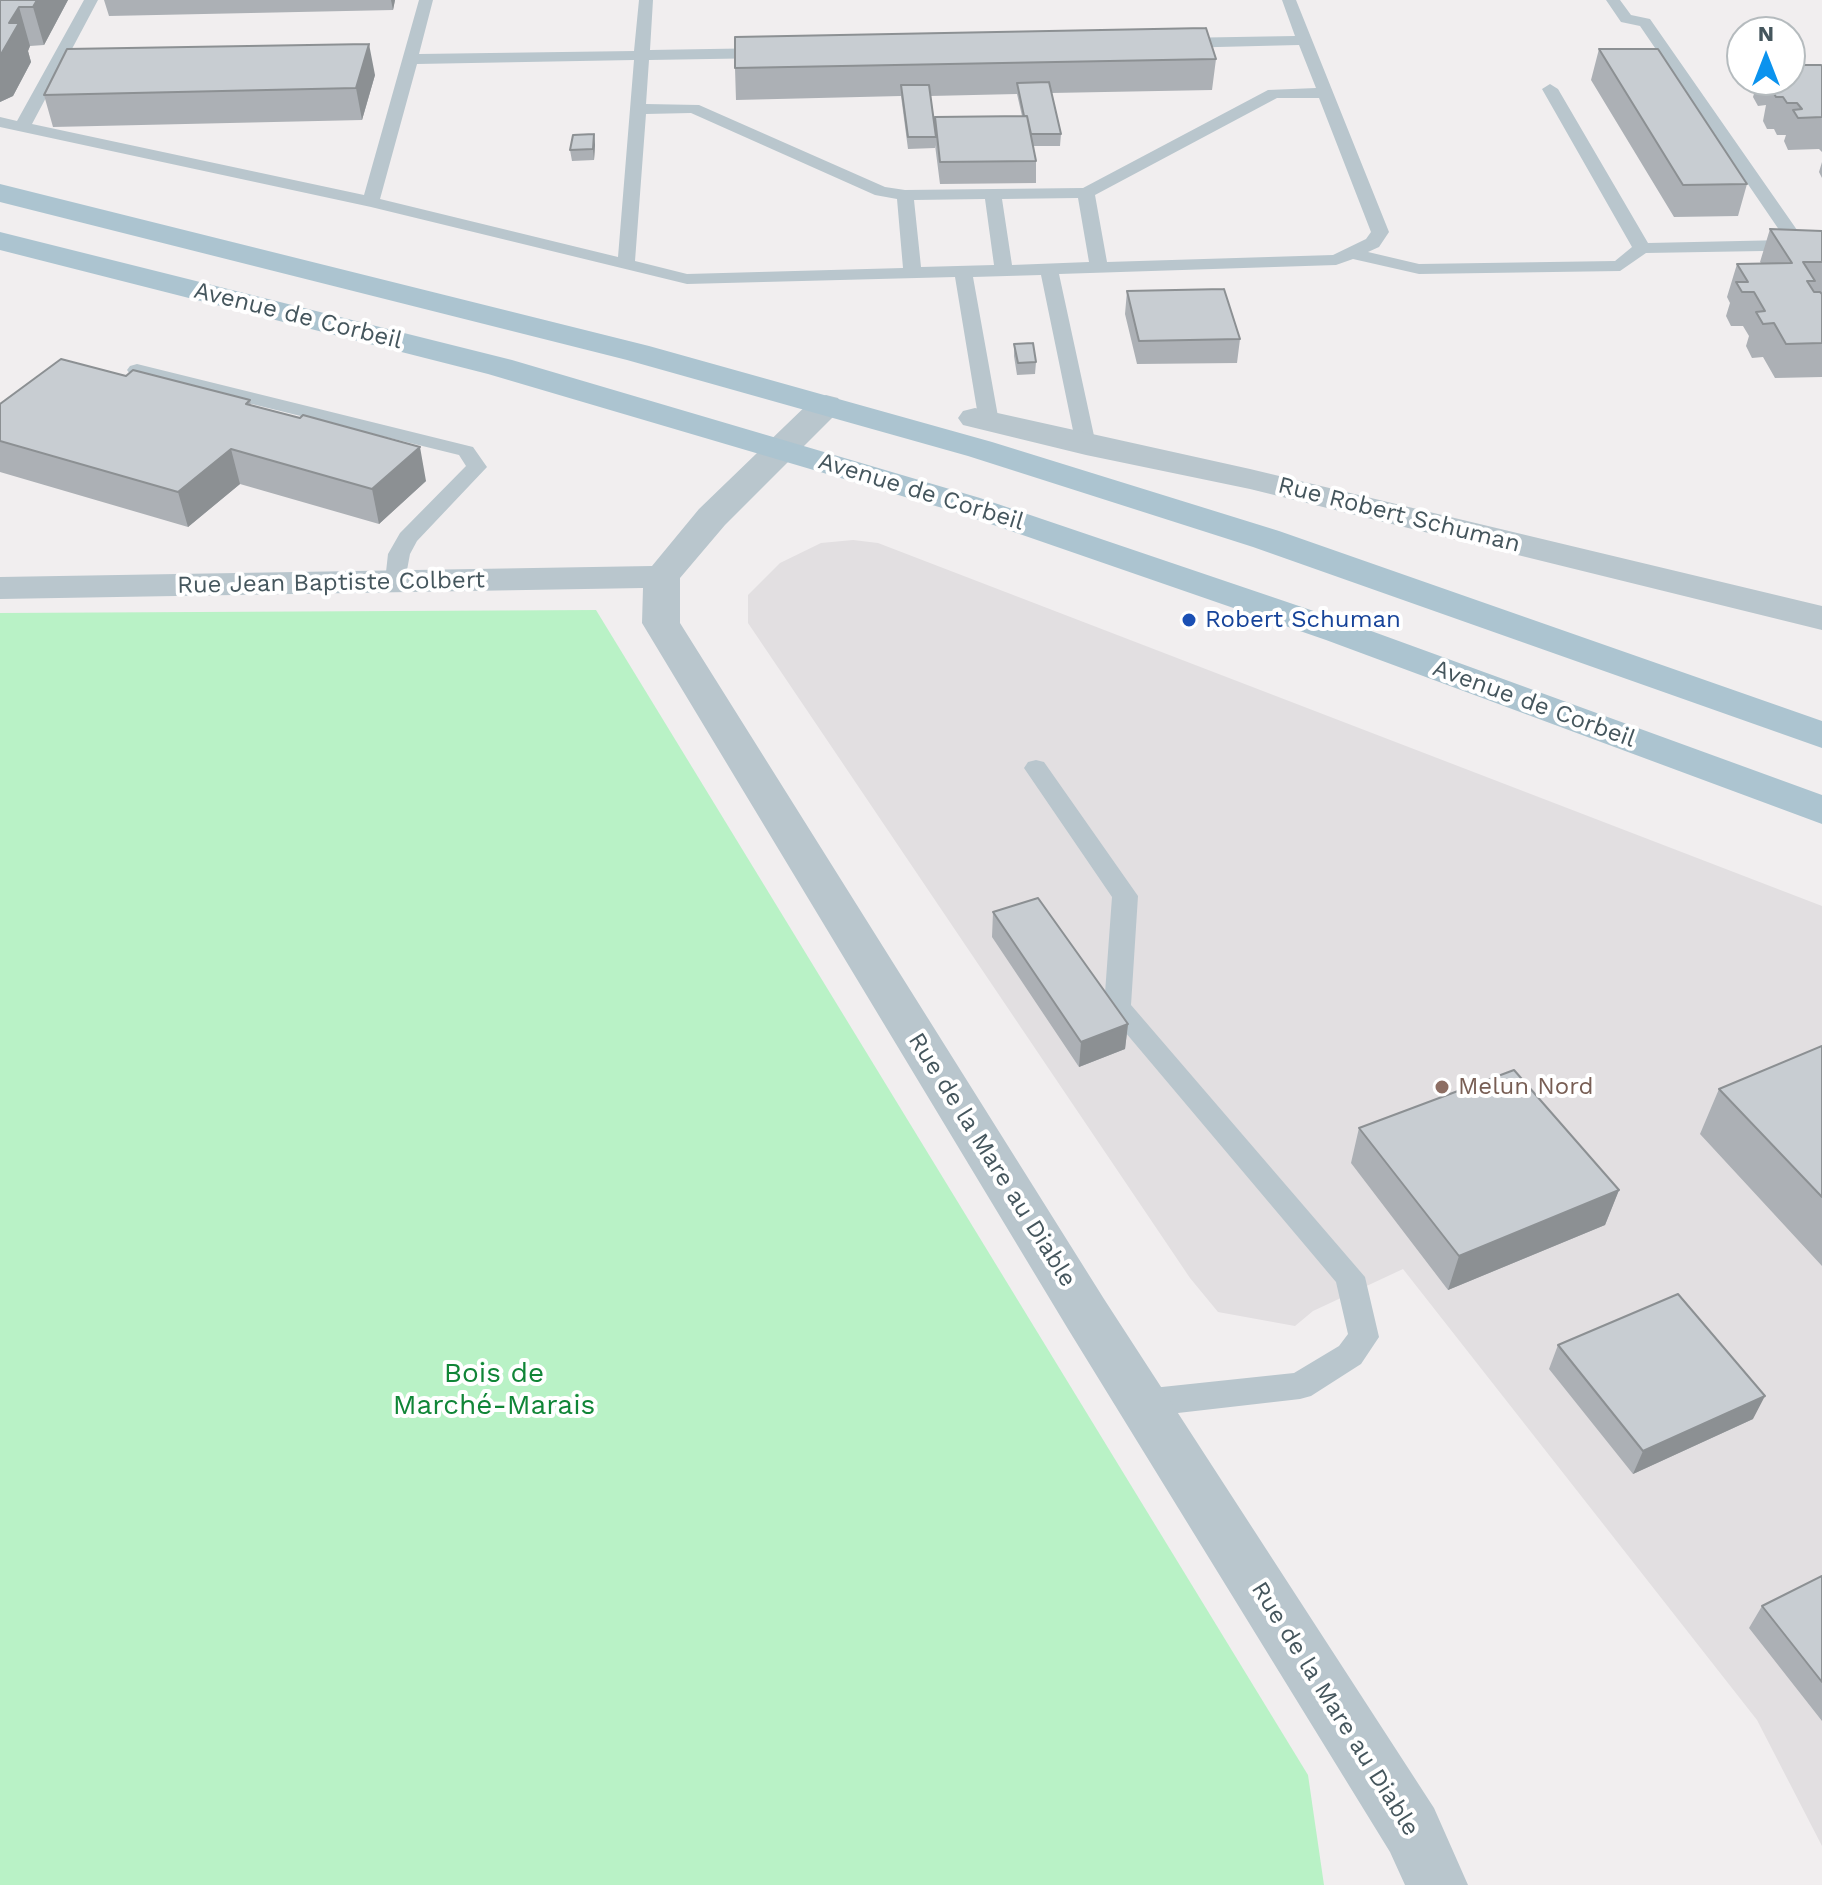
<!DOCTYPE html>
<html>
<head>
<meta charset="utf-8">
<style>
	body { margin:0 }
	#map { position:relative; width:1822px; height:1885px; overflow:hidden; background:#f1eeef; font-family:"Work Sans",sans-serif }
	canvas { display:block }
	.north { position:absolute; left:1726px; top:16px; width:80px; height:80px; box-sizing:border-box; background:#fff; border:2px solid #b5bbbe; border-radius:50%; rotate:0deg; font-size:22px; font-weight:700; line-height:32px; text-align:center; color:#45565d }
	.north::after { content:''; display:block; margin:auto; width:28px; height:36px; background:#0b93ee; clip-path:polygon(50% 0,100% 100%,50% 72%,0 100%) }
</style>
</head>
<body>
<div id="map">
<canvas width="1822" height="1885"></canvas>
<div class="north">N</div>
</div>
<script>
const ctx = document.querySelector('canvas').getContext('2d');
ctx.lineJoin = 'round';
function paint(path, color) { ctx.fillStyle = color; ctx.fill(path, 'evenodd'); }
const shape = rows => new Path2D(rows.map(r => 'M' + r).join(''));
function strokePath(path, color, width, dash) { ctx.strokeStyle = color; ctx.lineWidth = width; ctx.lineCap = dash ? 'butt' : 'round'; ctx.setLineDash(dash || []); ctx.stroke(path); }
function drawText(font, color, halo, rows, align = 'center') {
  ctx.font = font + ' "Work Sans",sans-serif'; ctx.lineWidth = 8; ctx.setLineDash([]); ctx.textBaseline = 'middle'; ctx.strokeStyle = halo; ctx.fillStyle = color; for (const [text, x, y, turn = 0] of rows) {
    ctx.save(); ctx.translate(x, y); ctx.rotate((+turn || 0) * Math.PI / 180); ctx.textAlign = isNaN(turn) ? turn : align; if (halo) ctx.strokeText(text, 0, 0); ctx.fillText(text, 0, 0); ctx.restore();
  }
}
const education = shape([
	[853,540,878,543,1822,906,1822,1846,1757,1720,1403,1269,1313,1311,1295,1326,1218,1312,1190,1278,748,623,748,595,780,563,821,543]
]);
const green = shape([
	[596,610,1308,1775,1324,1885,0,1885,0,613]
]);
const service = shape([
	[84,0,98,0,32,124,364,195,419,0,433,0,419,54,634,51,639,0,653,0,650,50,770,48,778,53,770,58,649,60,646,104,699,105,885,187,905,190,1083,188,1268,90,1316,88,1299,45,1177,48,1169,43,1177,38,1295,36,1282,0,1296,0,1389,232,1379,247,1368,252,1419,264,1615,261,1632,247,1542,89,1550,84,1558,89,1648,243,1786,240,1640,26,1621,22,1606,0,1620,0,1631,15,1650,19,1804,240,1822,240,1822,250,1646,253,1620,271,1419,274,1353,259,1336,265,1059,274,1096,445,1086,451,1076,445,1041,275,973,277,999,422,989,428,979,422,955,277,687,284,371,207,0,127,0,117,17,121,84,0],
	[634,60,618,257,380,199,417,64,634,60],
	[1277,98,1319,98,1371,232,1366,239,1333,255,1107,262,1095,195,1277,98],
	[691,113,875,195,897,199,903,268,687,274,635,261,646,114,691,113],
	[1078,198,1089,262,1012,265,1002,199,1078,198],
	[985,199,994,265,921,267,914,200,985,199],
	[137,364,473,447,487,467,417,541,410,554,404,586,388,586,385,581,388,554,400,533,466,466,459,455,130,374,127,370,130,366,137,364],
	[1036,760,1044,762,1138,896,1131,1005,1365,1277,1379,1337,1361,1364,1311,1396,1300,1399,1143,1417,1132,1413,1127,1403,1132,1393,1143,1389,1294,1373,1339,1346,1348,1334,1336,1282,1104,1007,1112,897,1024,768,1028,762,1036,760]
]);
const minor = shape([
	[826,395,838,398,843,405,838,412,725,525,680,578,680,623,1104,1299,1434,1808,1468,1885,1405,1885,1390,1852,1068,1329,642,623,643,588,0,599,0,577,652,566,699,509,814,398,826,395],
	[975,408,1250,469,1822,606,1822,630,1250,489,1086,455,963,425,958,418,963,411,975,408]
]);
const primary = shape([
	[0,184,649,346,992,442,1279,531,1822,721,1822,748,1253,547,968,456,627,360,0,202,0,184],
	[0,232,512,360,980,498,1352,624,1822,795,1822,824,1326,640,956,512,488,374,0,250,0,232]
]);
const wall = shape([
	[0,0,68,0,44,45,30,46,28,51,31,62,13,96,0,102],
	[104,0,395,0,393,10,109,16],
	[1599,49,1747,184,1738,216,1674,217,1591,80],
	[1216,59,1212,90,1051,93,1061,134,1060,146,1033,146,1036,161,1036,183,940,184,935,145,935,148,908,149,901,96,736,100,735,68],
	[1017,94,1022,116,935,117,935,132,930,96],
	[1822,66,1822,152,1819,149,1788,150,1784,141,1786,135,1777,135,1774,129,1767,129,1763,121,1766,105,1758,106,1753,97,1758,80,1790,80],
	[375,75,362,120,53,127,44,95],
	[594,134,595,145,594,160,572,161,570,150],
	[1822,162,1822,178,1819,172],
	[1770,229,1822,231,1822,377,1775,378,1763,357,1752,358,1746,346,1749,336,1743,326,1731,326,1726,316,1730,303,1727,297,1737,264,1761,263,1760,262],
	[1127,291,1240,339,1237,363,1137,364,1125,314],
	[1014,344,1036,362,1035,374,1017,375,1014,356],
	[126,376,250,400,251,406,426,481,379,524,240,484,188,527,0,472,0,404],
	[993,912,1128,1024,1125,1049,1079,1067,992,937],
	[1822,1046,1822,1266,1700,1134,1719,1089],
	[1359,1128,1619,1190,1605,1225,1448,1290,1351,1163],
	[1558,1345,1753,1419,1633,1474,1549,1369],
	[1822,1576,1822,1721,1749,1628,1762,1606]
]);
const shadedWall = shape([
	[37,0,68,0,44,45,33,7],
	[391,0,395,0,393,10],
	[19,7,30,46,28,51,31,62,13,96,0,102,0,56,9,23],
	[369,44,375,75,362,120,356,88],
	[594,134,595,145,594,160,593,149],
	[420,447,426,481,379,524,372,489],
	[231,449,240,484,188,527,178,492],
	[1128,1024,1125,1049,1079,1067,1081,1042],
	[1619,1190,1605,1225,1448,1290,1459,1256],
	[1765,1396,1753,1419,1633,1474,1643,1451]
]);
const building = shape([
	[0,0,37,0,33,7,19,7,9,23,19,23,0,56,0,0],
	[1206,28,1216,59,735,68,735,37,1206,28],
	[369,44,356,88,44,95,67,49,369,44],
	[1599,49,1658,49,1747,184,1683,185,1599,49],
	[1790,65,1821,65,1822,66,1822,117,1798,118,1793,110,1802,109,1797,103,1787,103,1783,97,1776,97,1772,90,1779,89,1773,81,1790,80,1790,65],
	[1049,82,1061,134,1031,134,1027,116,1024,116,1017,83,1049,82],
	[901,85,929,85,936,137,908,137,901,85],
	[1027,116,1036,161,940,162,935,117,1027,116],
	[594,134,593,149,570,150,573,135,594,134],
	[1770,229,1822,231,1822,262,1803,262,1815,281,1807,281,1814,292,1820,292,1822,294,1822,343,1786,344,1774,323,1763,324,1756,312,1765,311,1754,292,1742,292,1736,282,1748,282,1737,264,1792,263,1770,229],
	[1224,289,1240,339,1139,341,1127,291,1224,289],
	[1033,343,1036,362,1018,363,1014,344,1033,343],
	[61,359,126,376,133,370,250,400,246,404,300,418,303,415,420,447,372,489,231,449,178,492,0,441,0,404,61,359],
	[1038,898,1128,1024,1081,1042,993,912,1038,898],
	[1822,1046,1822,1197,1719,1089,1822,1046],
	[1514,1070,1619,1190,1459,1256,1359,1128,1514,1070],
	[1678,1294,1765,1396,1643,1451,1558,1345,1678,1294],
	[1822,1576,1822,1682,1762,1606,1822,1576]
]);
const markers = [
	[1189,620,8,"#1a4fb4"],
	[1442,1087,8,"#8d6e63"]
];
const streetNames = [
	["Avenue de Corbeil",298,316,14],
	["Avenue de Corbeil",921,492,17],
	["Rue Robert Schuman",1399,515,14],
	["Rue Jean Baptiste Colbert",331,583,-1],
	["Avenue de Corbeil",1534,704,20],
	["Rue de la Mare au Diable",992,1160,58],
	["Rue de la Mare au Diable",1335,1709,58]
];
const transitNames = [
	["Robert Schuman",1205,620]
];
const educationNames = [
	["Melun Nord",1458,1087]
];
const nearParknames = [
	["Bois de",494,1374],
	["Marché-Marais",494,1406]
];
paint(education, '#e2dfe1');
paint(green, '#b9f2c6');
paint(service, '#b9c6cd');
paint(minor, '#b9c6cd');
paint(primary, '#acc4d0');
paint(wall, '#acb0b5');
paint(shadedWall, '#8c9093');
paint(building, '#c8cdd2');
strokePath(building, '#8c9093', 2);
for (const [x, y, r, color] of markers) { const dot = new Path2D(); dot.arc(x, y, r, 0, 2 * Math.PI); ctx.fillStyle = color; ctx.fill(dot); strokePath(dot, '#fff', 3); }
drawText('24px', '#45565d', '#fff', streetNames);
drawText('24px', '#164399', '#fff', transitNames, 'left');
drawText('24px', '#785e54', '#fff', educationNames, 'left');
drawText('28px', '#108537', '#fff', nearParknames);
</script>
</body>
</html>
